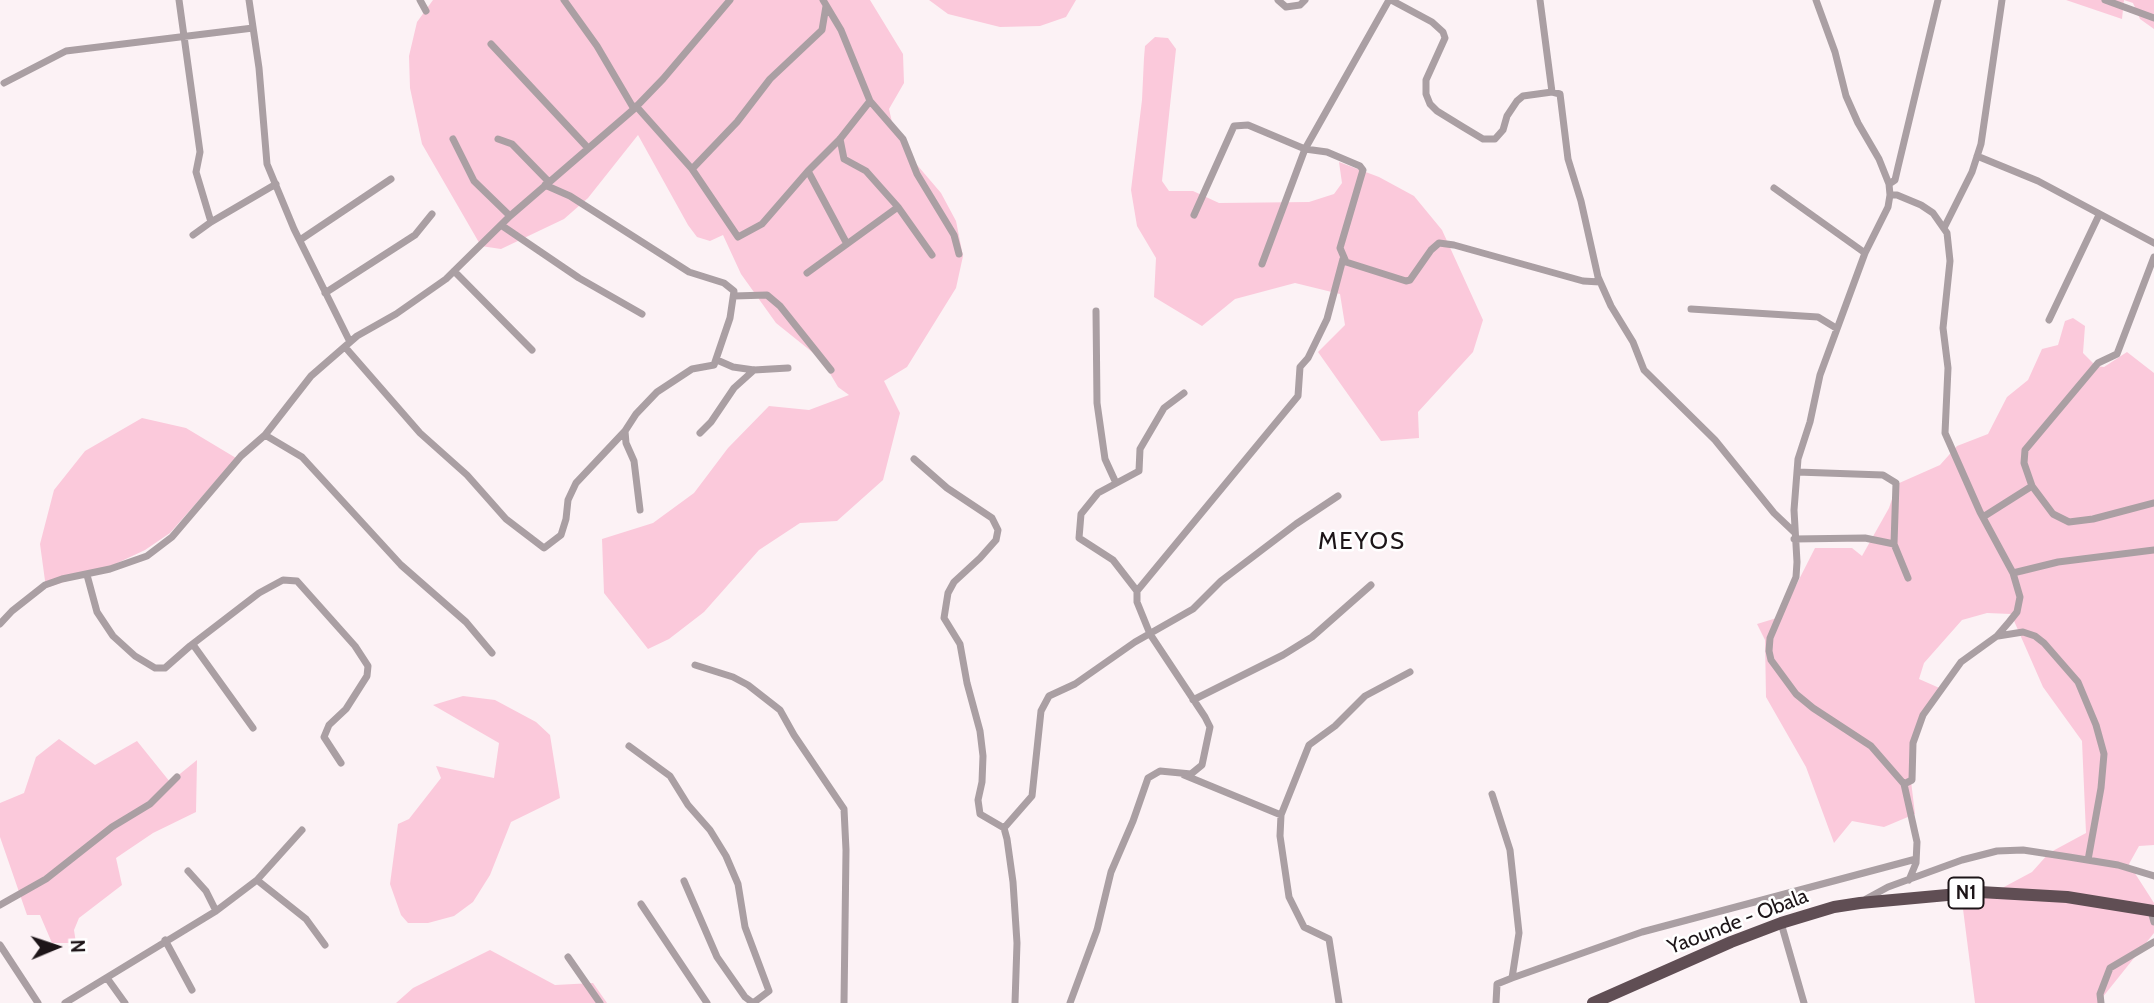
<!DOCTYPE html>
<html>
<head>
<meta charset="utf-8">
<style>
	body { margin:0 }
	#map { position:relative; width:2154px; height:1003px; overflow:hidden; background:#fcf2f5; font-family:Cabin,sans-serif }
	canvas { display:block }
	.north { position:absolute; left:21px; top:912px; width:70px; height:70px; -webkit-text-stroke:5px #fff; paint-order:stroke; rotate:88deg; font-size:19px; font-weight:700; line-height:28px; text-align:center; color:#1d1518 }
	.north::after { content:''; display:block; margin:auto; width:24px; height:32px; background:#1d1518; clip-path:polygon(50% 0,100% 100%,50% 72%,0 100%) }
</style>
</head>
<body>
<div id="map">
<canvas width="2154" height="1003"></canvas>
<div class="north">N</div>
</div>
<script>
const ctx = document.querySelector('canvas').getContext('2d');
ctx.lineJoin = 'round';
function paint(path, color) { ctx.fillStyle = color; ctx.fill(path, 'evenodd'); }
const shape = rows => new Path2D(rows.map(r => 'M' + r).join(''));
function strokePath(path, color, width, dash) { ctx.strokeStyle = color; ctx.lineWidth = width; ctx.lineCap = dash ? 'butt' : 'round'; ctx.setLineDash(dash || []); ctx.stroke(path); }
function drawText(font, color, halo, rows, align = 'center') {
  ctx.font = font + ' Cabin,sans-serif'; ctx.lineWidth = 5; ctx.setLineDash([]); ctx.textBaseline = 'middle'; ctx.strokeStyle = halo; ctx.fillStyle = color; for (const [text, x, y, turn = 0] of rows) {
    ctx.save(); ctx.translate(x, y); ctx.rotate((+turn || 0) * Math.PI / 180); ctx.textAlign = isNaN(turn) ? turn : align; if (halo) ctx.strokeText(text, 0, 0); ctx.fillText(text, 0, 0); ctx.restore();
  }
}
const green = shape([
	[433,0,870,0,903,54,904,83,889,109,892,122,906,152,941,193,956,221,963,256,956,288,907,367,884,381,900,413,883,480,837,521,800,523,759,550,704,612,669,639,648,649,604,593,602,539,653,523,694,493,728,448,769,406,809,410,849,395,838,387,822,360,776,323,741,274,723,235,710,241,697,237,688,225,638,135,588,198,564,219,501,249,481,246,422,144,410,88,409,56,417,22],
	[929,0,1076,0,1066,17,1040,26,1000,27,948,14],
	[2066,0,2154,0,2154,29,2140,19,2133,3,2124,0,2122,19],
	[1155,37,1168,38,1176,49,1162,181,1169,191,1193,191,1219,203,1309,202,1334,194,1342,183,1339,162,1379,177,1414,196,1442,230,1483,320,1473,352,1418,412,1419,438,1381,441,1318,352,1345,325,1340,294,1295,283,1235,299,1202,326,1154,297,1156,258,1137,226,1131,190,1142,100,1144,58,1145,46],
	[2073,318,2085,326,2083,353,2096,366,2104,367,2127,352,2154,373,2154,845,2139,846,2129,864,2154,903,2154,933,2098,1003,1975,1003,1963,909,2032,872,2049,853,2086,833,2082,741,2043,687,2011,614,1987,613,1962,620,1924,663,1919,679,1944,690,1925,713,1913,743,1911,781,1915,814,1884,827,1852,821,1834,843,1806,767,1766,697,1765,640,1757,624,1780,617,1815,548,1852,548,1862,556,1889,508,1897,484,1940,465,1957,446,1988,434,2007,397,2028,380,2042,349,2058,345,2065,321],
	[142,418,186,428,236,458,170,533,145,550,109,567,46,588,40,544,54,490,85,451],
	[463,696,495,700,536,722,550,735,560,798,511,822,490,875,473,902,454,916,428,923,408,923,401,915,390,884,398,824,409,819,441,778,436,766,494,778,499,743,433,705],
	[59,739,95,765,137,741,170,782,197,760,196,812,153,833,116,858,122,885,79,918,74,930,76,943,52,943,40,915,27,915,0,837,0,803,24,793,36,757],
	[490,950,555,985,593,983,607,1003,396,1003,413,988]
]);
const minor = shape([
	[179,0,200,152,196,172,211,222],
	[249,0,259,68,267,164,294,229,350,342],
	[420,0,426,11],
	[564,0,597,46,634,109],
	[1278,0,1286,7,1300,5,1305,0],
	[1391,0,1432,22,1443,32,1445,38,1426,80,1426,94,1430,104,1437,111,1463,127,1483,139,1495,139,1503,130,1507,116,1517,101,1523,96,1552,92,1560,94,1568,159,1581,201,1598,277,1611,306,1633,342,1644,370,1715,440,1774,513,1794,532],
	[1540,0,1552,92],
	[1816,0,1835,52,1846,96,1858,123,1879,159,1889,184,1890,195,1888,207,1865,253,1820,375,1810,422,1798,459,1794,510,1797,562,1796,577,1770,638,1769,651,1771,660,1796,694,1813,708,1871,746,1904,784,1917,842,1916,863,1909,880],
	[2105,0,2154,18],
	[491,44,588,148],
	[4,83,66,51,253,28],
	[870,101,903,139,917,174,954,235,959,254],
	[636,106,692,169,738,237,762,224,808,171,840,139,870,101,841,30,823,0],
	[453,139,474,181,510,216],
	[498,139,512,144,549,182],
	[840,139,844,159,866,171,898,207,932,255],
	[1977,156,2038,181,2154,243],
	[692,169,737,122,770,79,822,30,826,6],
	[808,171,847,244],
	[1889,184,1895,180,1898,167,1938,0],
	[545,185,570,196,689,272,724,283,734,291,730,318,714,365,692,369,657,392,636,414,625,431,626,443,634,461,640,510],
	[1774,188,1865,253],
	[1890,195,1897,195,1921,205,1933,213,1947,233,1950,261,1943,328,1948,368,1945,433,1980,512,2013,573,2020,597,2017,612,2009,622,1997,636,1961,662,1923,715,1913,743,1912,780,1904,784],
	[1194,215,1234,126,1248,125,1305,149,1327,152,1360,166,1363,170,1340,248,1346,262,1406,281,1410,280,1431,250,1439,243,1454,245,1583,281,1600,282],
	[501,225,579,278,642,314],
	[1944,228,1972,172,1981,144,2002,0],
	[193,235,211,222,276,184],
	[300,240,391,179],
	[2154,257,2117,354,2098,363,2025,450,2024,463,2032,486,2053,514,2069,522,2093,519,2154,503],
	[1262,264,1305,149,1389,0],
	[454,271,532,350],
	[807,273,898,207],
	[325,293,415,235,432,214],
	[734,296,767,295,780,306,831,370],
	[1691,309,1818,317,1836,328],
	[1096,311,1097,403,1105,459,1116,483],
	[2049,320,2099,215],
	[345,347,420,433,467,475,506,519,544,548,561,535,566,519,568,500,576,483,625,431],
	[717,360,733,367,754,370,788,368],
	[700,433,711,422,734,388,754,370],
	[265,435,302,457,401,565,466,622,492,653],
	[914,459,947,488,992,518,998,530,996,540,980,558,954,582,948,593,944,618,960,644,967,683,980,731,983,756,982,782,978,800,980,814,1004,828,1007,839,1013,882,1017,943,1015,1003],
	[1797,472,1883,475,1896,483,1894,544,1908,578],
	[1983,517,2032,486],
	[1794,539,1865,538,1894,544],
	[2013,573,2058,562,2154,550],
	[87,575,97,612,113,636,135,656,155,668,165,668,190,646,194,646,253,728],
	[1137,591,1113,560,1079,538,1081,514,1098,493,1139,471,1140,449,1164,408,1184,393],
	[0,624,12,611,45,585,62,579,110,569,147,556,172,537,241,456,265,435,311,376,357,336,396,314,446,279,510,216,634,109,663,79,730,0],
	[1998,636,2023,632,2035,636,2044,643,2078,682,2096,725,2104,754,2101,788,2088,860],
	[190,646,259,593,283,580,297,581,355,646,368,666,367,676,346,709,329,725,324,737,341,763],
	[695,665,733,677,748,685,780,710,794,735,844,809,846,850,844,1003],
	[1193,700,1283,655,1312,637,1371,585],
	[629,746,670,776,688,805,710,830,726,856,738,884,745,927,769,991,753,1003],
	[1184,775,1281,815],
	[1492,794,1510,850,1519,933,1512,978,1497,984,1496,1003],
	[1004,828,1032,796,1041,711,1049,696,1075,684,1135,642,1193,609,1221,581,1296,524,1338,496],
	[188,871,206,891,216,911],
	[257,880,306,919,325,945],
	[684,881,717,957,745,997,753,1003],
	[1866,899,1888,887,1962,860,1997,851,2023,850,2069,857,2118,865,2154,876],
	[641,904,707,1003],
	[0,905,46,879,112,827,150,804,177,777],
	[2151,911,2154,922],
	[1781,923,1804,1003],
	[165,940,192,990],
	[0,945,38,1003],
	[568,957,600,1003],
	[107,978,125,1003],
	[1512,978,1642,932,1916,859],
	[65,1003,216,911,257,880,302,830],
	[1070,1003,1097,930,1111,872,1133,821,1148,778,1160,771,1191,774,1202,765,1210,727,1205,717,1150,634,1137,602,1137,591,1298,396,1300,367,1308,358,1327,319,1343,259],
	[1339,1003,1329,939,1304,927,1289,897,1280,836,1281,815,1309,745,1335,726,1365,696,1410,672],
	[2101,1003,2100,994,2110,968,2154,942]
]);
const trunk = shape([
	[1593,1003,1731,942,1781,923,1834,907,1860,903,1980,892,2067,897,2154,911]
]);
const shields = [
	[1966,893,35]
];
const shieldNames = [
	["N1",1966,893]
];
const streetNames = [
	["Yaounde - Obala",1738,922,-21]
];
const quarterNames = [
	["MEYOS",1362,542]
];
paint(green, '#fbc9db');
strokePath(minor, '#aa9fa3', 7);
strokePath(trunk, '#604e54', 12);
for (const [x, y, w] of shields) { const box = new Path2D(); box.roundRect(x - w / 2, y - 15.5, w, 31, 5); ctx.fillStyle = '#fff'; ctx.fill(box); strokePath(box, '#1d1518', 2); }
drawText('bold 19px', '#1d1518', null, shieldNames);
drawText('21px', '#1d1518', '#fff', streetNames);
ctx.letterSpacing = '2px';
drawText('24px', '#1d1518', '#fff', quarterNames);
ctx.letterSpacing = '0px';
</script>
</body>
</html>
